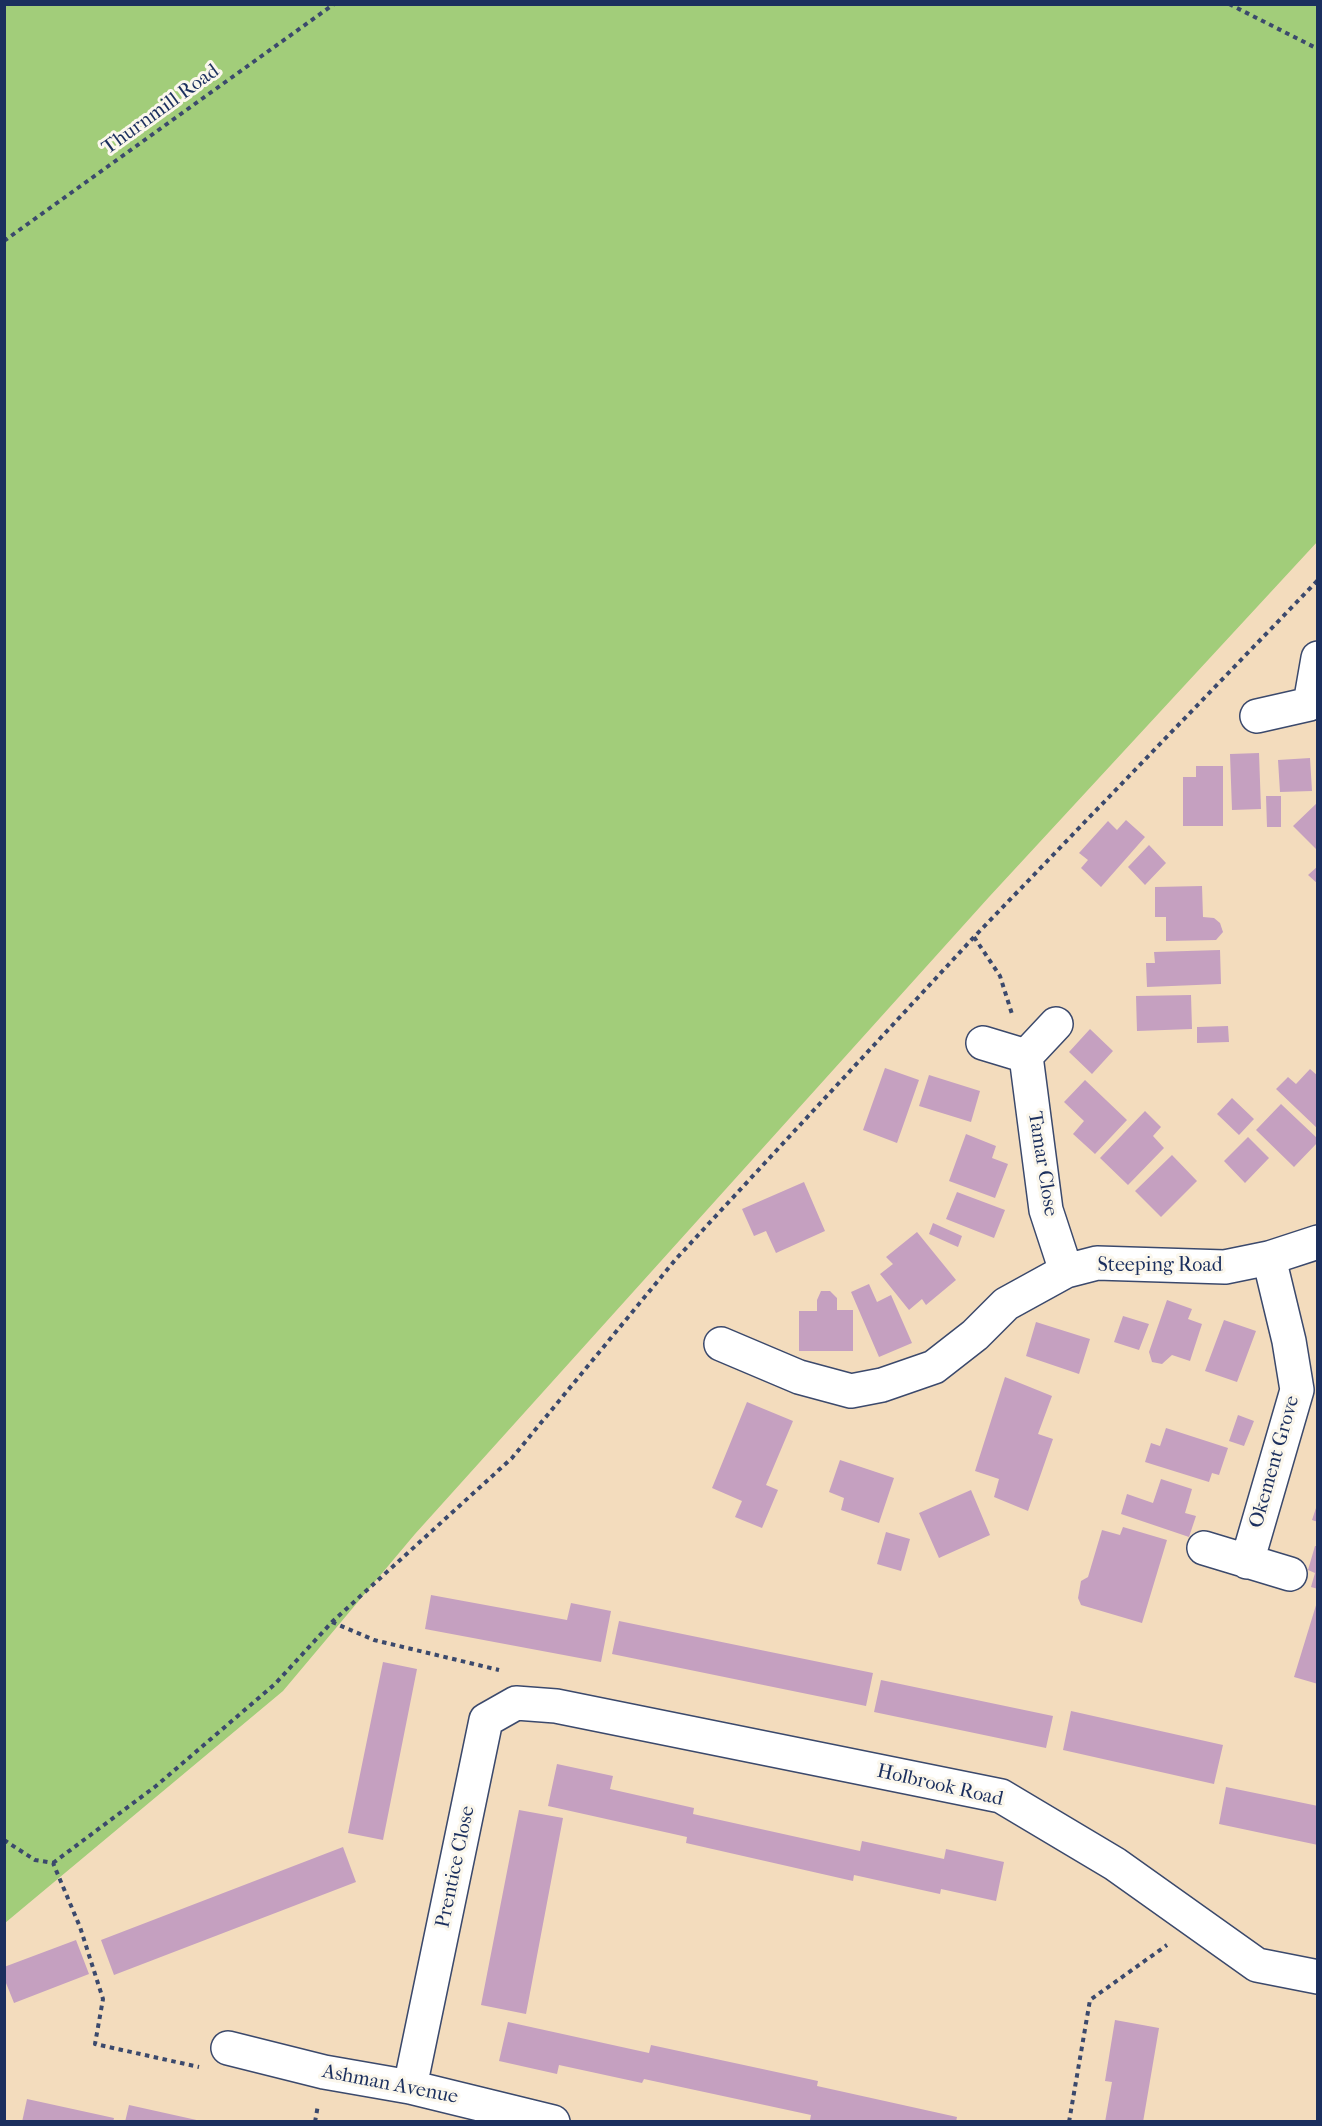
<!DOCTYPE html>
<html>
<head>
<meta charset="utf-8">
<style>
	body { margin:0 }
	#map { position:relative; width:1322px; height:2126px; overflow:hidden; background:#f3dcbd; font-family:"IM FELL French Canon",serif }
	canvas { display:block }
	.frame { position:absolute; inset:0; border:6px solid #1b2f5e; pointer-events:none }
</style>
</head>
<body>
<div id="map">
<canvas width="1322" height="2126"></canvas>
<div class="frame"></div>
</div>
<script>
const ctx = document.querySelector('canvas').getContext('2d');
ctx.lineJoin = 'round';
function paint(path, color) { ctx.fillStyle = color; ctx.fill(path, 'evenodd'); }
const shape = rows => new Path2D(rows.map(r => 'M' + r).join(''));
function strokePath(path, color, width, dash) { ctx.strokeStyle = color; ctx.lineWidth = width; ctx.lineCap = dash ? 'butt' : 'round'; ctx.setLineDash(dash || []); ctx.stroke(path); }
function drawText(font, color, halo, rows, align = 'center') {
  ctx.font = font + ' "IM FELL French Canon",serif'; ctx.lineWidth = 6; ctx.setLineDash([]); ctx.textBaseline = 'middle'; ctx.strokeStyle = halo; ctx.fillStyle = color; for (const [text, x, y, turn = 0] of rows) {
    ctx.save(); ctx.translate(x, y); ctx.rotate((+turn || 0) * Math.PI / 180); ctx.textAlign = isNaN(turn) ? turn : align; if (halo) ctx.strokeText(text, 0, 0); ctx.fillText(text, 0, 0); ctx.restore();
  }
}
const green = shape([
	[5,4,1317,5,1318,541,989,897,415,1534,283,1691,5,1923]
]);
const building = shape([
	[1259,753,1261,809,1232,810,1230,754],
	[1310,758,1312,791,1280,792,1278,760],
	[1196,766,1223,766,1223,826,1183,826,1183,777,1196,777],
	[1266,796,1281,796,1281,827,1267,827],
	[1318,802,1318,851,1293,826],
	[1126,820,1145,837,1101,887,1081,868,1088,860,1079,853,1108,821,1117,830],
	[1149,845,1166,863,1145,885,1128,867],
	[1318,866,1318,884,1308,875],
	[1202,886,1203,917,1214,918,1220,923,1223,932,1216,940,1166,941,1166,917,1155,917,1155,887],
	[1220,950,1221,984,1147,987,1146,963,1155,963,1154,952],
	[1191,995,1192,1029,1137,1031,1136,996],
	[1228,1026,1229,1042,1197,1043,1197,1027],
	[1090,1029,1113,1051,1092,1074,1069,1052],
	[885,1068,919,1080,897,1143,863,1130],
	[1310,1069,1318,1076,1318,1129,1276,1089,1288,1077,1296,1084],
	[929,1075,980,1091,971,1122,919,1106],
	[1085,1080,1127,1120,1095,1154,1073,1134,1084,1121,1064,1102],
	[1232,1098,1254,1119,1239,1135,1217,1114],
	[1281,1104,1318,1139,1318,1142,1294,1167,1256,1130],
	[1145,1111,1161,1127,1153,1136,1164,1148,1128,1185,1100,1158],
	[966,1134,996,1146,992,1158,1008,1164,995,1198,949,1181],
	[1248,1137,1269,1158,1245,1183,1224,1161],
	[1172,1155,1197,1181,1161,1217,1135,1191],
	[804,1182,825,1231,776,1253,766,1231,754,1236,742,1209],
	[957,1192,1005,1210,994,1238,946,1219],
	[933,1223,962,1236,958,1247,929,1234],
	[917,1232,956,1280,926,1305,922,1299,909,1310,880,1274,893,1264,886,1257],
	[869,1284,877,1302,891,1295,912,1343,879,1357,851,1292],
	[821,1291,830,1291,837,1298,837,1310,853,1310,853,1351,799,1351,799,1311,817,1311,817,1300],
	[1167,1300,1192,1309,1188,1319,1202,1324,1190,1361,1172,1355,1162,1364,1152,1362,1149,1352],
	[1123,1316,1149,1324,1139,1350,1114,1342],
	[1224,1320,1256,1331,1237,1382,1205,1371],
	[1036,1322,1090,1339,1079,1374,1026,1356],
	[1005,1377,1052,1396,1038,1434,1053,1439,1028,1511,994,1497,999,1479,975,1471],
	[747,1402,793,1421,766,1485,778,1490,762,1528,735,1517,742,1501,712,1488],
	[1238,1415,1254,1421,1244,1446,1229,1441],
	[1166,1428,1228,1448,1219,1475,1212,1473,1209,1482,1145,1462,1151,1443,1160,1446],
	[840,1460,894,1478,879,1523,841,1510,844,1498,829,1492],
	[1161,1479,1192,1489,1185,1513,1196,1516,1189,1537,1121,1514,1127,1494,1153,1503],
	[971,1490,990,1535,939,1558,919,1513],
	[1317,1505,1318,1505,1318,1522,1312,1520],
	[1123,1527,1167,1540,1142,1623,1081,1605,1078,1598,1081,1581,1088,1577,1102,1530,1120,1535],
	[886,1532,910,1539,901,1571,877,1564],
	[1315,1546,1318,1546,1318,1589,1311,1587,1315,1573,1308,1570],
	[431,1595,567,1620,571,1603,611,1611,601,1662,425,1629],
	[1317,1602,1318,1602,1318,1684,1294,1677],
	[619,1621,873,1673,866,1706,612,1654],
	[383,1662,417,1669,383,1840,348,1833],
	[881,1680,1053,1716,1046,1748,874,1712],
	[1071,1711,1223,1745,1214,1784,1063,1750],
	[557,1764,613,1776,610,1789,694,1808,693,1814,860,1851,862,1841,944,1859,946,1849,1004,1862,996,1901,941,1889,940,1894,854,1875,853,1881,686,1843,687,1837,548,1806],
	[1226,1787,1318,1806,1318,1845,1219,1824],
	[519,1810,563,1818,526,2014,481,2005],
	[343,1847,356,1882,114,1975,101,1940],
	[76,1940,89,1974,14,2003,4,1978,4,1967],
	[1115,2020,1159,2028,1143,2122,1105,2122,1112,2082,1105,2081],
	[508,2022,649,2053,651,2045,818,2081,817,2086,957,2117,956,2122,814,2122,810,2120,811,2115,644,2079,642,2083,559,2065,557,2074,499,2061],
	[27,2099,114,2118,113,2122,22,2122],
	[129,2105,201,2121,201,2122,125,2122]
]);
const path = shape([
	[1229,4,1318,49],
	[4,241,334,4],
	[974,937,1000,976,1012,1014],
	[332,1622,374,1640,499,1670],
	[4,1840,35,1860,53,1863,80,1927,103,1999,95,2044,199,2067],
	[53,1863,156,1786,275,1684,332,1622,512,1458,676,1259,974,937,1318,580],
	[315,2122,318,2105],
	[1069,2122,1090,2000,1167,1945]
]);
const minor = shape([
	[1257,716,1310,704,1318,658],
	[983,1043,1026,1056,1056,1024],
	[1026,1056,1046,1210,1066,1271],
	[721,1344,799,1377,851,1391,882,1385,934,1367,975,1335,1006,1304,1066,1271,1097,1263,1225,1267,1269,1258,1318,1242],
	[1204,1548,1290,1574],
	[1247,1562,1297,1390,1289,1341,1269,1258],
	[228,2048,324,2072,410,2087,553,2122],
	[410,2087,486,1720,516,1703,556,1706,1001,1796,1115,1864,1257,1965,1318,1977]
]);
const streetNames = [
	["Thurnmill Road",161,110,-36],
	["Tamar Close",1042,1164,81],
	["Steeping Road",1160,1266],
	["Okement Grove",1275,1462,-74],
	["Holbrook Road",940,1786,13],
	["Prentice Close",456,1867,-78],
	["Ashman Avenue",390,2085,11]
];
paint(green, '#a2cd7a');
paint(building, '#c5a0c0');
strokePath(minor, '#3b496c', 36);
strokePath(path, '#3b496c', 4, [4.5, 4.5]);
strokePath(minor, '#fff', 33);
drawText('20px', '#1b2f5e', '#fbf7ec', streetNames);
</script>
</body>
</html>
